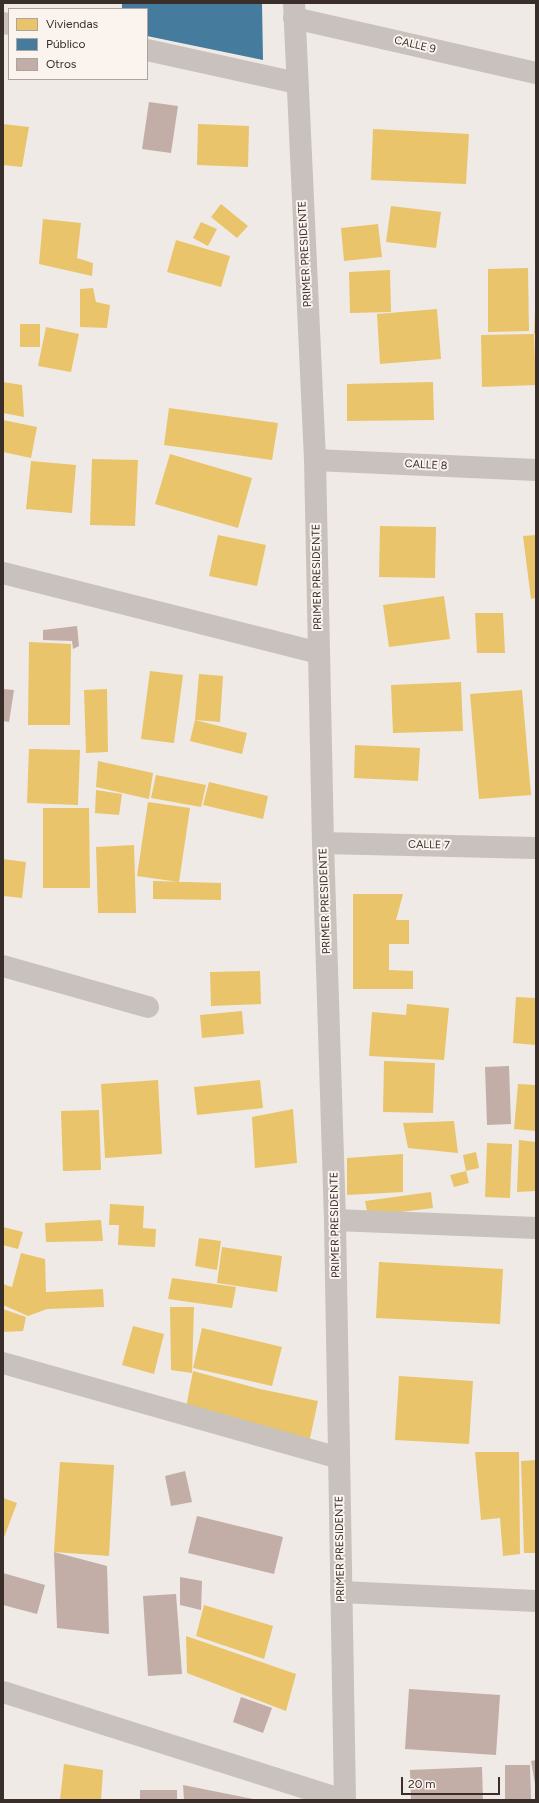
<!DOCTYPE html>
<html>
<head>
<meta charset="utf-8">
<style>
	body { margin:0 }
	#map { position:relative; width:539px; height:1803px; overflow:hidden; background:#efeae5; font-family:Figtree,sans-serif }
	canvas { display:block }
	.frame { position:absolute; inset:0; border:4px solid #3a2e2b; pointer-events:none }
	.legend { position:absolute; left:8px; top:8px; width:140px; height:72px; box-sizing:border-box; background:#faf3ee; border:1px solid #ada4a0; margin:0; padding:5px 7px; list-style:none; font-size:12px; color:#3a2e2b }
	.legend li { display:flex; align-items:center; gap:8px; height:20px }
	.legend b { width:20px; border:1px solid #ada4a0 }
	.scale { position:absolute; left:401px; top:1777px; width:99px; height:18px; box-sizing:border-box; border:2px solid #3a2e2b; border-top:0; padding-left:5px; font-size:12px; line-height:14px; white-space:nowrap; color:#3a2e2b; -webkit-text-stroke:3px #faf3ee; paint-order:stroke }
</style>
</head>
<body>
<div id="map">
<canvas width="539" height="1803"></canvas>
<div class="frame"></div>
<ul class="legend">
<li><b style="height:11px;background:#e9c46a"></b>Viviendas</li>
<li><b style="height:11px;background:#457b9d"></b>Público</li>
<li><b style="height:11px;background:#c2ada7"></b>Otros</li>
</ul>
<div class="scale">20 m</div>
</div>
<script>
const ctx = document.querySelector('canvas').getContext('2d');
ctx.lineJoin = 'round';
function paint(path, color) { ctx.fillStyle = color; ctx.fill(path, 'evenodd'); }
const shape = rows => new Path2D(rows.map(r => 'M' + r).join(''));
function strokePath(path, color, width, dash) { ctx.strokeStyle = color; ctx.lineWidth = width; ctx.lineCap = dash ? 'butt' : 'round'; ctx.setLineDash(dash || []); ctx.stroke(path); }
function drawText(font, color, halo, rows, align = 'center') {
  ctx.font = font + ' Figtree,sans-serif'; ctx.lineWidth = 4; ctx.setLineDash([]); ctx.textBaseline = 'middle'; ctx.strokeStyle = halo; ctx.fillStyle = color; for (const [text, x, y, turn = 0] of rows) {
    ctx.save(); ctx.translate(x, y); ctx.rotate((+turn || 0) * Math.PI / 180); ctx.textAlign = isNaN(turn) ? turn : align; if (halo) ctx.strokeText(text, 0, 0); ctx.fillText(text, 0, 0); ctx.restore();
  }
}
const homes = shape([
	[3,124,29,127,22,167,3,165],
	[198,124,249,126,248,167,197,165],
	[373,129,469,134,466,184,371,180],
	[221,204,248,226,237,238,211,217],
	[391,206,441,212,436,248,386,242],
	[43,219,81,223,77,258,93,263,92,276,39,264],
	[201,222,217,229,208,246,193,238],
	[378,224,382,257,344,261,341,228],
	[176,240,230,256,221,287,167,272],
	[528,268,529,331,488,332,488,269],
	[390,270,391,312,350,313,349,272],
	[93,288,96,302,110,305,107,328,80,327,80,289],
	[437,309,441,359,380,364,377,314],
	[535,310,536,310,536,334,534,334,536,385,482,387,481,335,534,334],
	[20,324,40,324,40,347,20,347],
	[46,327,79,334,71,372,38,366],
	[3,382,22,385,24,417,3,413],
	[433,382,434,420,347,421,347,384],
	[169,408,278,423,272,460,164,445],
	[3,420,37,427,31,458,3,452],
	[170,454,252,478,238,528,155,504],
	[92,459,138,460,135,526,90,525],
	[31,461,76,465,72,513,26,509],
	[380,526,436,527,435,578,379,577],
	[218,535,266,545,257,586,209,576],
	[536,535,536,598,531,599,523,536],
	[444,596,450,639,389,647,383,605],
	[475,613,503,613,505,653,477,653],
	[29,642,71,644,70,725,28,725],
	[150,671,183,675,174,743,141,739],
	[199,674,223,676,220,722,195,720],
	[461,682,463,731,393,733,391,685],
	[107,689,108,752,86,753,84,690],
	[522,690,531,795,479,799,470,694],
	[195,720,247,733,242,754,190,741],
	[355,745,420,748,418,781,354,778],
	[29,749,80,750,78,805,27,803],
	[98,761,153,773,149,799,96,787],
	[156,775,206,785,201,807,151,798],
	[209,782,268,796,263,819,203,805],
	[96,790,122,794,119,815,95,813],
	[148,802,190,808,179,882,137,876],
	[43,808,89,808,90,888,43,888],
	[134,845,136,913,98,913,96,847],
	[3,859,26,862,22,898,3,896],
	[153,881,221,883,221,900,153,899],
	[353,894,403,894,396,920,409,920,409,944,389,944,389,970,413,971,413,989,353,989],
	[260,971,261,1004,211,1006,210,972],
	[516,997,536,998,536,1045,513,1043],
	[407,1004,449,1008,444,1060,369,1056,372,1012,406,1015],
	[242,1011,244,1034,202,1038,200,1015],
	[384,1061,435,1063,433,1113,383,1112],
	[158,1080,162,1154,105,1158,101,1084],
	[260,1080,263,1108,197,1115,194,1087],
	[518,1084,536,1085,536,1131,514,1129],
	[293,1109,297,1163,255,1168,252,1117],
	[99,1110,101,1170,63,1171,61,1111],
	[454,1121,458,1153,408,1148,403,1123],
	[519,1140,536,1142,536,1191,517,1192],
	[487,1143,512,1144,510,1198,485,1197],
	[476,1152,479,1168,466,1171,463,1155],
	[403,1154,403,1192,347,1195,347,1158],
	[466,1171,469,1183,454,1187,450,1175],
	[431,1192,433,1208,368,1216,365,1201],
	[110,1204,144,1206,143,1228,156,1229,155,1247,118,1245,119,1225,109,1225],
	[101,1220,103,1241,46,1242,45,1223],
	[3,1227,23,1232,18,1249,3,1245],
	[199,1238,221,1241,217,1270,195,1266],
	[222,1247,282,1256,277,1292,217,1283],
	[21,1253,45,1259,46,1292,103,1289,104,1307,47,1309,28,1316,3,1305,3,1284,12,1287],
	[379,1262,503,1269,500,1324,376,1318],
	[172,1278,236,1287,232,1308,168,1299],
	[170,1307,194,1307,192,1373,171,1370],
	[3,1309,26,1317,23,1331,3,1332],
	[133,1326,164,1334,154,1374,122,1365],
	[202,1328,282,1347,272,1386,193,1368],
	[193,1371,260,1389,318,1401,309,1443,185,1413],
	[399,1376,473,1381,469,1444,395,1440],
	[475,1452,519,1452,520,1554,503,1556,500,1518,481,1520],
	[536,1460,536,1553,524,1553,521,1461],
	[60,1462,114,1465,109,1556,54,1552],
	[3,1498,17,1503,3,1540],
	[204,1605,273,1626,264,1659,196,1636],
	[186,1636,296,1674,286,1711,187,1673],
	[64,1764,103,1770,101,1800,60,1800]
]);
const public = shape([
	[122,3,262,3,263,60,147,36,147,9,122,9]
]);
const building = shape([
	[149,102,178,106,171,153,142,149],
	[77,626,79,646,73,649,72,641,43,640,43,630],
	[3,689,14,690,9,722,3,721],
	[509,1066,511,1124,487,1125,485,1067],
	[185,1471,192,1502,171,1506,165,1476],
	[197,1516,283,1537,274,1574,188,1553],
	[54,1552,107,1566,109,1634,57,1628],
	[3,1573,45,1585,37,1614,3,1605],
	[180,1577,202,1581,201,1610,180,1605],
	[176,1594,182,1674,148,1676,143,1596],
	[409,1689,500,1695,496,1755,405,1749],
	[241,1697,272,1708,263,1733,233,1722],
	[536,1760,536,1783,535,1784,531,1761],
	[505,1765,530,1765,531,1800,505,1800],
	[482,1767,483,1800,411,1800,410,1770],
	[183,1785,253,1799,253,1800,184,1800],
	[140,1790,177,1790,177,1800,140,1800]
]);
const minor = shape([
	[294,18,536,73],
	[3,23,9,24],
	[147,50,297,83],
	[315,460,536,470],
	[3,573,319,653],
	[323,843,536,848],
	[3,966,148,1007],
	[335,1220,536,1228],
	[3,1363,339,1458],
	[341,1592,536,1601],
	[3,1692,343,1800]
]);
const tertiary = shape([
	[294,3,315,460,323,843,335,1220,345,1800]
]);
const streetNames = [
	["CALLE 9",415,45,13],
	["PRIMER PRESIDENTE",305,254,-93],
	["CALLE 8",426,465,3],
	["PRIMER PRESIDENTE",317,577,-91],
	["CALLE 7",429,845,1],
	["PRIMER PRESIDENTE",325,901,-92],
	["PRIMER PRESIDENTE",335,1225,-91],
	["PRIMER PRESIDENTE",340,1549,-91]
];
paint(homes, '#e9c46a');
paint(public, '#457b9d');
paint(building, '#c2ada7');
strokePath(minor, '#c8c1bd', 22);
strokePath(tertiary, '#c8c1bd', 22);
drawText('11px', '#3a2e2b', '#faf3ee', streetNames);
</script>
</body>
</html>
